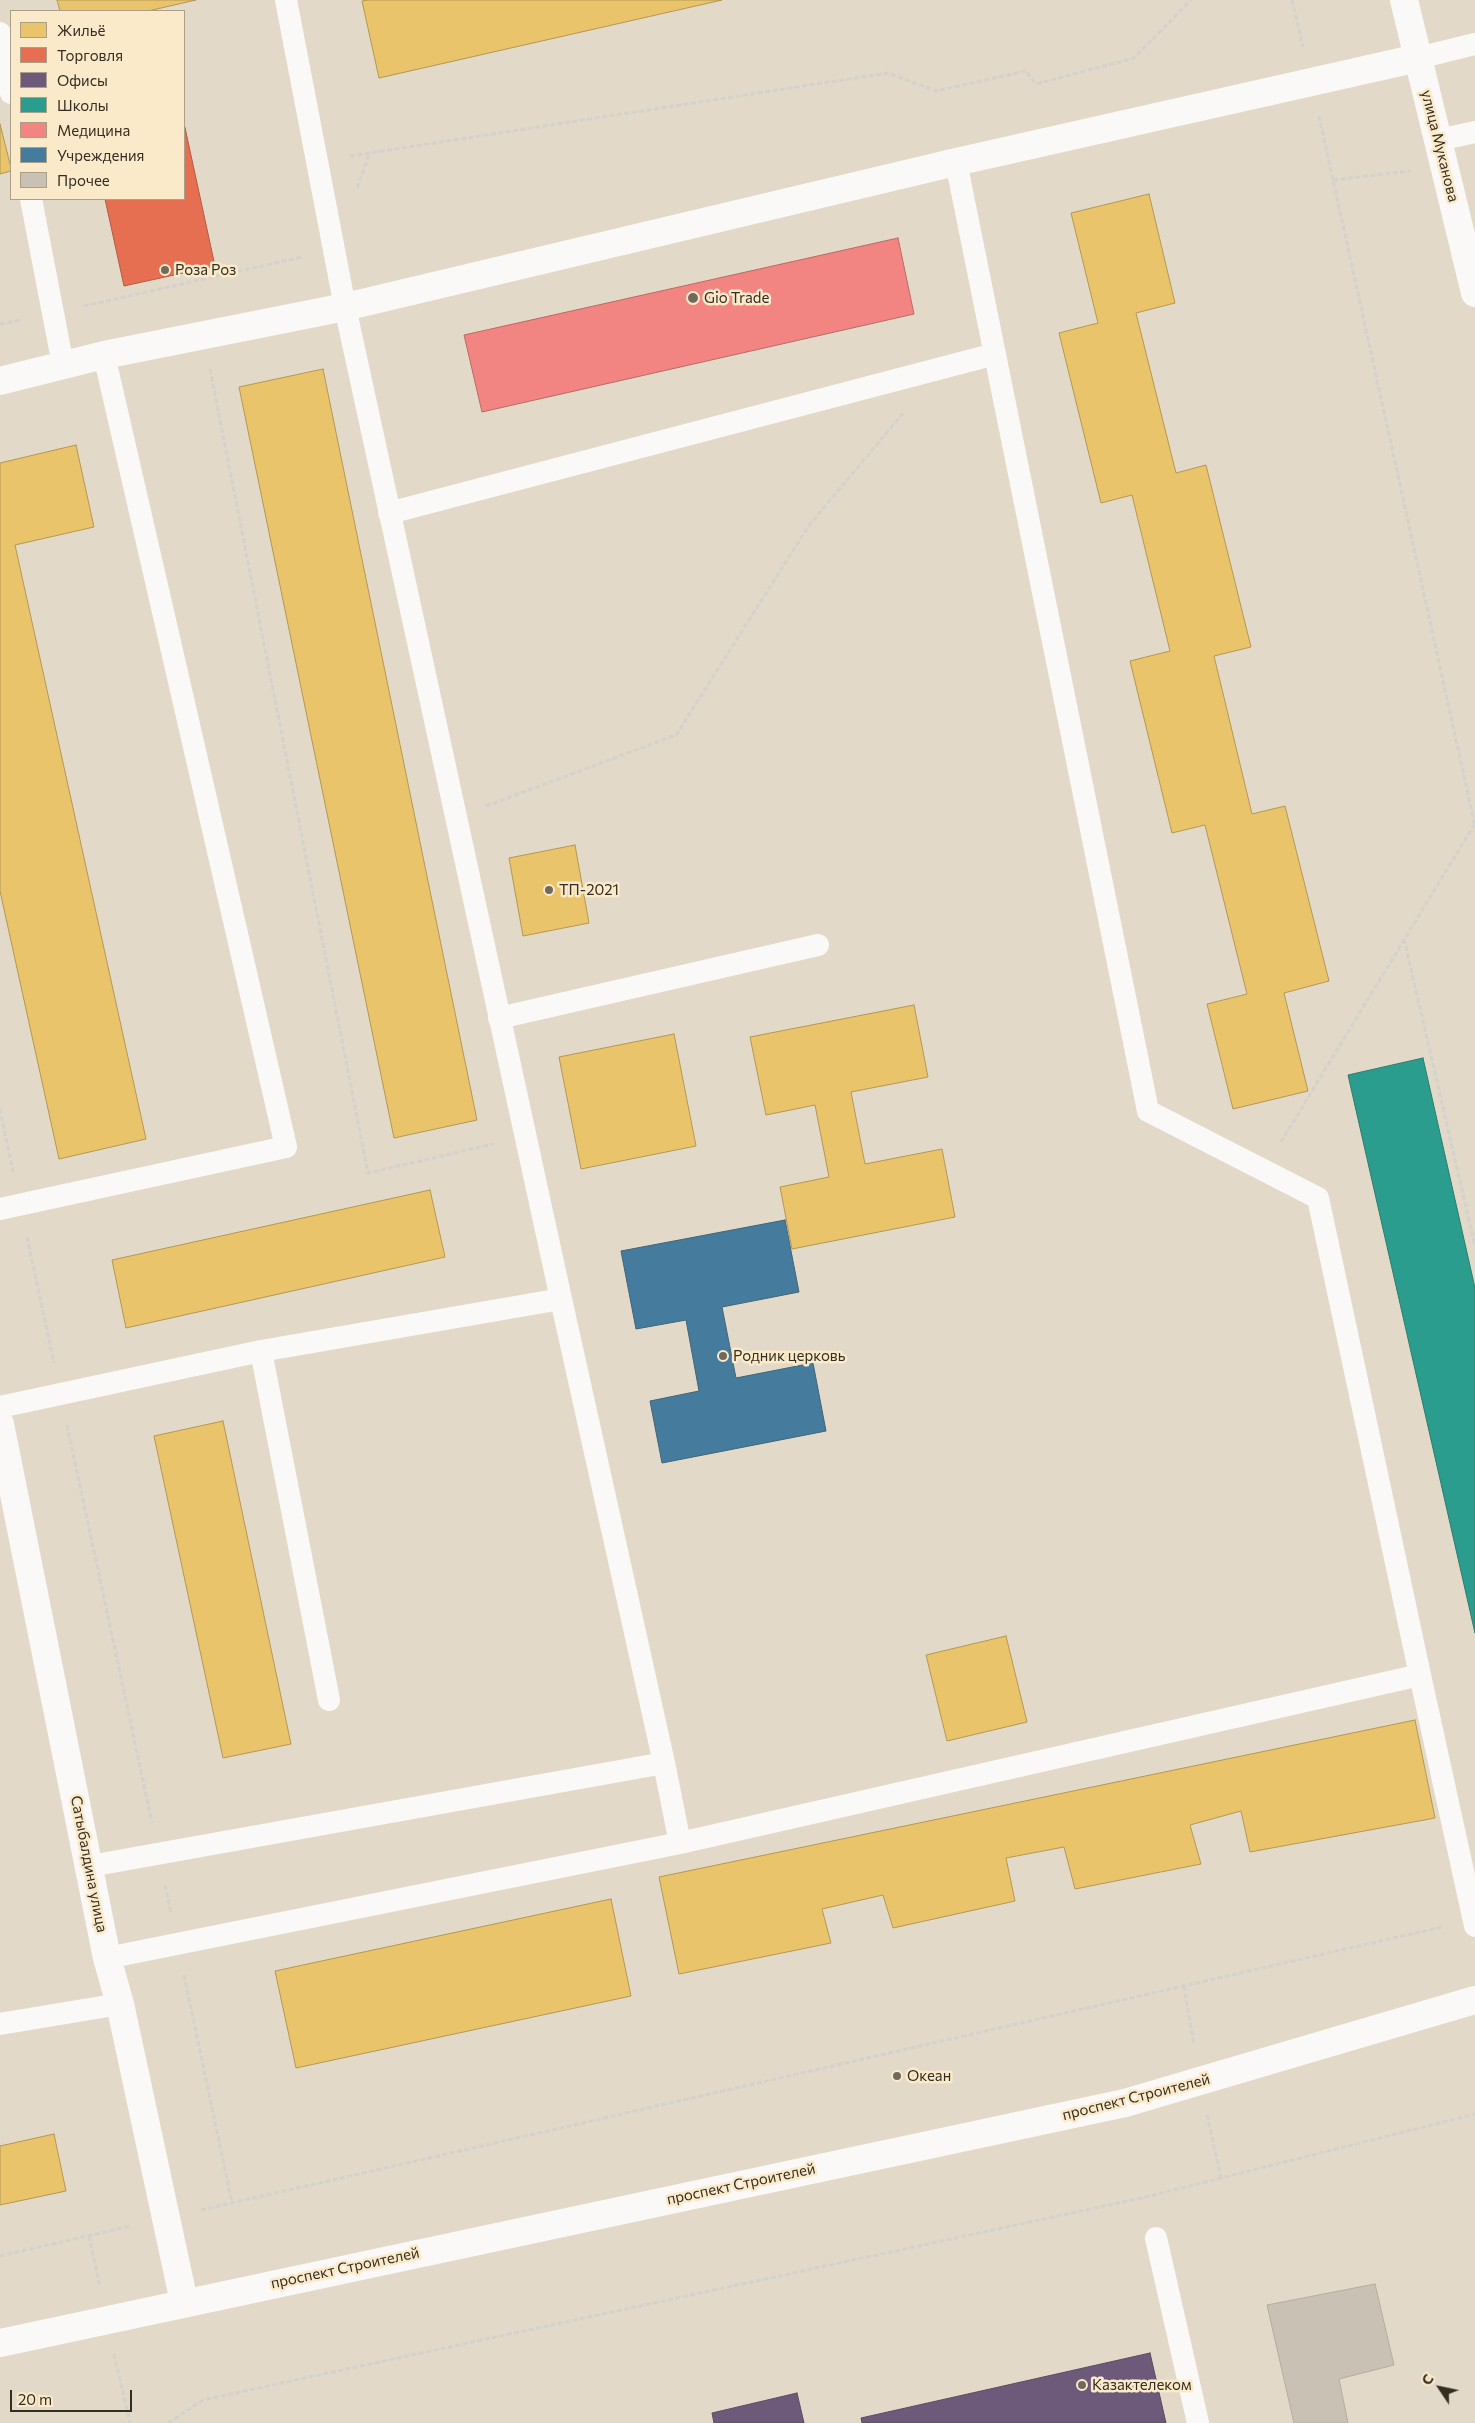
<!DOCTYPE html>
<html>
<head>
<meta charset="utf-8">
<style>
	body { margin:0 }
	#map { position:relative; width:1475px; height:2423px; overflow:hidden; background:#e2d9c8; font-family:Commissioner,sans-serif }
	canvas { display:block }
	.legend { position:absolute; left:10px; top:10px; width:175px; height:190px; box-sizing:border-box; background:#faeaca; border:1px solid #ab9f87; margin:0; padding:6px 9px; list-style:none; font-size:15px; color:#342e22 }
	.legend li { display:flex; align-items:center; gap:10px; height:25px }
	.legend b { width:25px; border:1px solid #ab9f87 }
	.north { position:absolute; left:1415px; top:2363px; width:50px; height:50px; -webkit-text-stroke:4px #faeaca; paint-order:stroke; rotate:304deg; font-size:14px; font-weight:700; line-height:20px; text-align:center; color:#342e22 }
	.north::after { content:''; display:block; margin:auto; width:18px; height:22px; background:#342e22; clip-path:polygon(50% 0,100% 100%,50% 72%,0 100%) }
	.scale { position:absolute; left:10px; top:2390px; width:122px; height:22px; box-sizing:border-box; border:2px solid #342e22; border-top:0; padding-left:6px; font-size:15px; line-height:18px; white-space:nowrap; color:#342e22; -webkit-text-stroke:4px #faeaca; paint-order:stroke }
</style>
</head>
<body>
<div id="map">
<canvas width="1475" height="2423"></canvas>
<ul class="legend">
<li><b style="height:14px;background:#e9c46a"></b>Жильё</li>
<li><b style="height:14px;background:#e76f51"></b>Торговля</li>
<li><b style="height:14px;background:#6d597a"></b>Офисы</li>
<li><b style="height:14px;background:#2a9d8f"></b>Школы</li>
<li><b style="height:14px;background:#f28482"></b>Медицина</li>
<li><b style="height:14px;background:#457b9d"></b>Учреждения</li>
<li><b style="height:14px;background:#cac1b5"></b>Прочее</li>
</ul>
<div class="north">С</div>
<div class="scale">20 m</div>
</div>
<script>
const ctx = document.querySelector('canvas').getContext('2d');
ctx.lineJoin = 'round';
function paint(path, color) { ctx.fillStyle = color; ctx.fill(path, 'evenodd'); }
const shape = rows => new Path2D(rows.map(r => 'M' + r).join(''));
function strokePath(path, color, width, dash) { ctx.strokeStyle = color; ctx.lineWidth = width; ctx.lineCap = dash ? 'butt' : 'round'; ctx.setLineDash(dash || []); ctx.stroke(path); }
function drawText(font, color, halo, rows, align = 'center') {
  ctx.font = font + ' Commissioner,sans-serif'; ctx.lineWidth = 5; ctx.setLineDash([]); ctx.textBaseline = 'middle'; ctx.strokeStyle = halo; ctx.fillStyle = color; for (const [text, x, y, turn = 0] of rows) {
    ctx.save(); ctx.translate(x, y); ctx.rotate((+turn || 0) * Math.PI / 180); ctx.textAlign = isNaN(turn) ? turn : align; if (halo) ctx.strokeText(text, 0, 0); ctx.fillText(text, 0, 0); ctx.restore();
  }
}
const homes = shape([
	[57,0,196,0,148,11,60,11,57,0],
	[367,0,722,0,379,78,362,1,367,0],
	[0,124,11,168,11,171,0,174,0,124],
	[1149,194,1175,303,1136,313,1176,473,1206,465,1251,647,1214,656,1252,814,1285,806,1329,981,1284,993,1308,1091,1233,1109,1207,1004,1247,994,1205,825,1172,833,1130,661,1170,651,1132,495,1101,503,1059,333,1098,323,1071,213,1149,194],
	[323,369,477,1120,394,1138,239,387,323,369],
	[76,445,94,527,15,545,146,1139,59,1159,0,891,0,463,76,445],
	[575,845,589,923,523,936,509,858,575,845],
	[914,1005,928,1077,851,1092,865,1164,942,1149,955,1217,792,1249,780,1187,829,1177,815,1105,766,1115,750,1037,914,1005],
	[674,1034,696,1146,581,1169,559,1057,674,1034],
	[430,1190,445,1257,126,1328,112,1260,430,1190],
	[223,1421,291,1744,223,1758,154,1436,223,1421],
	[1006,1636,1027,1722,947,1741,926,1655,1006,1636],
	[1415,1720,1435,1818,1250,1852,1241,1811,1190,1825,1201,1864,1075,1889,1064,1847,1006,1858,1015,1901,893,1928,883,1895,822,1909,831,1943,679,1974,659,1877,1415,1720],
	[611,1899,631,1996,296,2068,275,1971,611,1899],
	[54,2134,66,2191,0,2205,0,2146,54,2134]
]);
const shops = shape([
	[184,123,215,266,124,286,105,199,184,199,184,123]
]);
const offices = shape([
	[1150,2353,1166,2423,862,2423,861,2418,1150,2353],
	[797,2393,804,2423,714,2423,712,2413,797,2393]
]);
const schools = shape([
	[1423,1058,1475,1288,1475,1633,1348,1075,1423,1058]
]);
const health = shape([
	[898,238,914,314,482,412,464,335,898,238]
]);
const public = shape([
	[785,1220,799,1292,722,1307,736,1378,813,1363,826,1431,662,1463,650,1401,699,1391,686,1320,636,1329,621,1251,785,1220]
]);
const building = shape([
	[1375,2284,1394,2365,1339,2379,1348,2423,1294,2423,1267,2305,1375,2284]
]);
const path = shape([
	[1292,0,1303,47],
	[1319,116,1475,826],
	[350,156,888,73,936,91,1026,71,1036,84,1134,58,1191,0],
	[1333,180,1410,171],
	[357,188,370,152],
	[84,306,302,257],
	[0,324,21,320],
	[210,369,368,1173,493,1144],
	[486,806,676,735,810,524,904,412],
	[1404,939,1475,1246],
	[0,1109,13,1172],
	[1281,1142,1474,825],
	[27,1237,54,1363],
	[67,1425,152,1823],
	[165,1885,171,1913],
	[184,1975,232,2203],
	[1184,1986,1194,2045],
	[1207,2115,1221,2178],
	[201,2210,1442,1927],
	[89,2236,100,2287],
	[0,2256,131,2226],
	[114,2354,130,2423],
	[168,2423,203,2400,1146,2197,1475,2114]
]);
const service = shape([
	[286,0,345,307,561,1299],
	[0,33,11,93],
	[1418,58,1475,44],
	[1439,140,1475,132],
	[956,162,1148,1111,1318,1198,1420,1675],
	[31,199,63,365],
	[389,513,995,354],
	[499,1018,818,945],
	[0,1209,286,1147,104,355],
	[261,1351,329,1700],
	[0,1407,261,1351,561,1299,664,1763,680,1843],
	[90,1866,664,1763],
	[107,1958,680,1843,1420,1675,1475,1926],
	[0,2024,120,2004],
	[1156,2238,1198,2423]
]);
const tertiary = shape([
	[0,381,104,355,345,307,956,162,1418,58],
	[0,1424,107,1958,120,2004,184,2302]
]);
const secondary = shape([
	[1404,0,1475,293],
	[0,2343,1125,2103,1475,2000]
]);
const markers = [
	[165,270,5,"#716a5c"],
	[693,298,6,"#716a5c"],
	[549,890,5,"#716a5c"],
	[723,1356,5,"#716a5c"],
	[897,2076,5,"#716a5c"],
	[1082,2385,5,"#716a5c"]
];
const streetNames = [
	["улица Муканова",1440,146,76],
	["Сатыбалдина улица",89,1864,79],
	["проспект Строителей",1136,2097,-14],
	["проспект Строителей",741,2184,-12],
	["проспект Строителей",345,2268,-12]
];
const poiNames = [
	["Роза Роз",175,270],
	["Gio Trade",704,298],
	["ТП-2021",559,890],
	["Родник церковь",733,1356],
	["Океан",907,2076],
	["Казактелеком",1092,2385]
];
paint(homes, '#e9c46a');
strokePath(homes, '#b39754', 1);
paint(shops, '#e76f51');
strokePath(shops, '#b15c43', 1);
paint(offices, '#6d597a');
strokePath(offices, '#5c4c60', 1);
paint(schools, '#2a9d8f');
strokePath(schools, '#2d7c6e', 1);
paint(health, '#f28482');
strokePath(health, '#b96a65', 1);
paint(public, '#457b9d');
strokePath(public, '#406478', 1);
paint(building, '#cac1b5');
strokePath(building, '#b5aca1', 1);
strokePath(path, '#d4d2cd', 3, [5, 2.5]);
strokePath(service, '#fbf9f7', 22);
strokePath(tertiary, '#fbf9f7', 28);
strokePath(secondary, '#fbf9f7', 28);
for (const [x, y, r, color] of markers) { const dot = new Path2D(); dot.arc(x, y, r, 0, 2 * Math.PI); ctx.fillStyle = color; ctx.fill(dot); strokePath(dot, '#faeaca', 2); }
drawText('15px', '#342e22', '#faeaca', streetNames);
drawText('15px', '#342e22', '#faeaca', poiNames, 'left');
</script>
</body>
</html>
